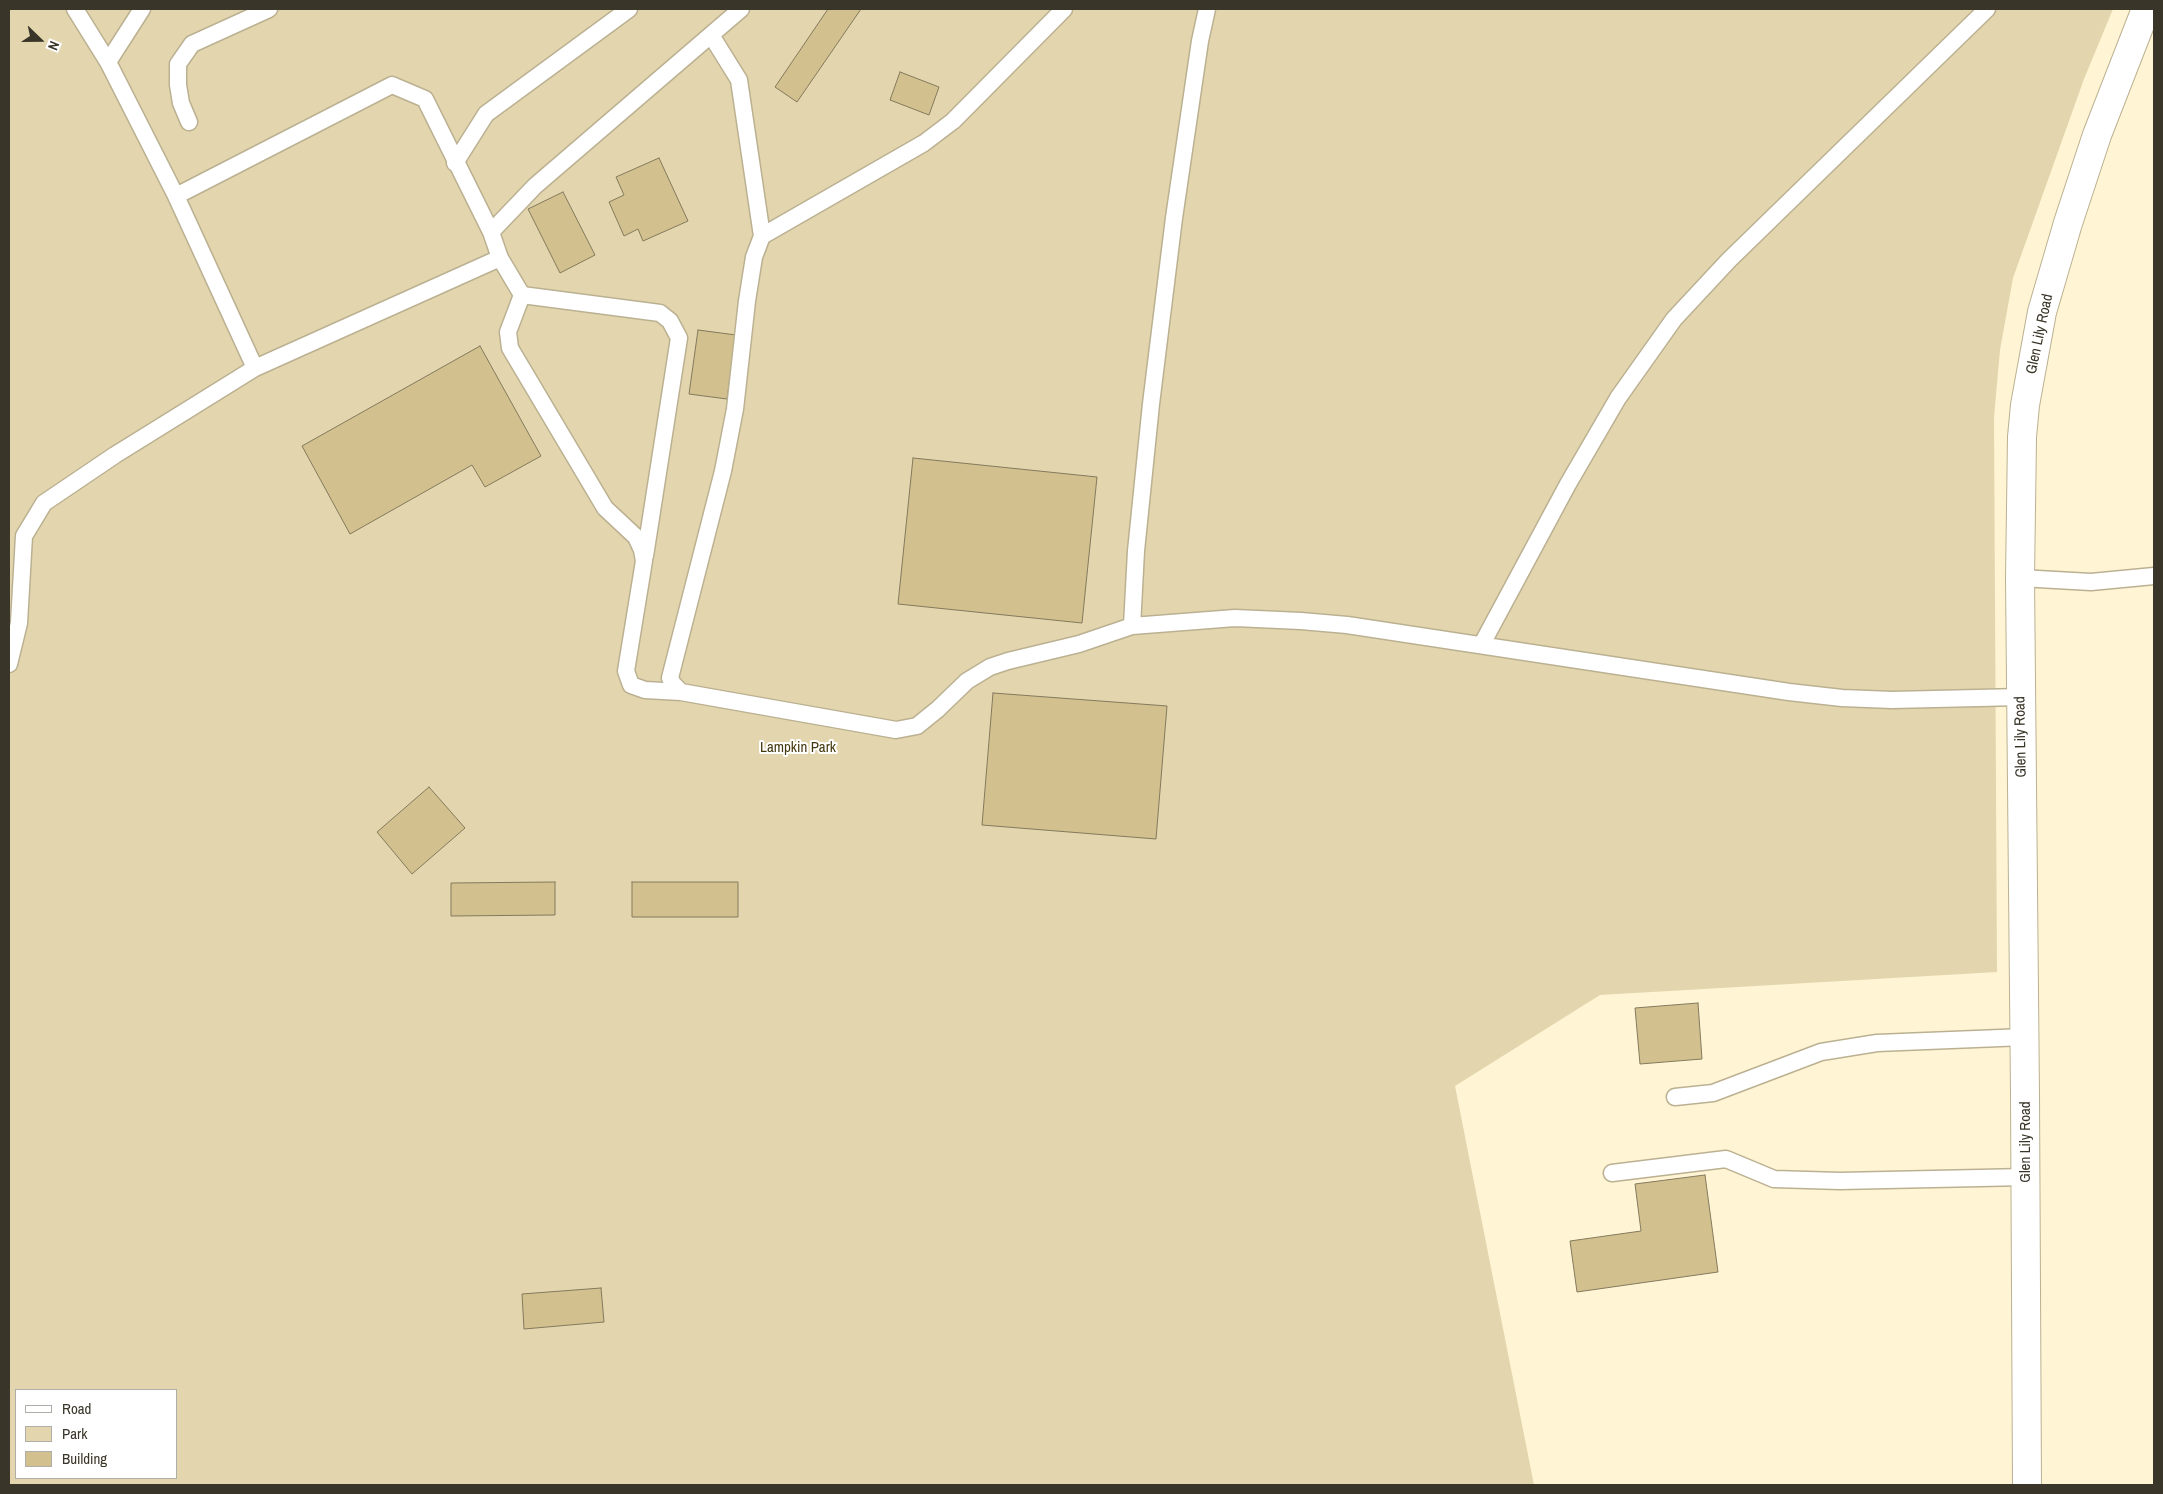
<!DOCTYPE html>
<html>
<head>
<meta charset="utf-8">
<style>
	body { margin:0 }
	#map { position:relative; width:2163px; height:1494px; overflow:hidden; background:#fff4d3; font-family:"Archivo Narrow",sans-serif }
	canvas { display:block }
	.frame { position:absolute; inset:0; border:10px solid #393528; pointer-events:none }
	.legend { position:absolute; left:15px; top:1389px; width:162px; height:90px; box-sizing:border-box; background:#fff; border:1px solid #b0aea9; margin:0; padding:6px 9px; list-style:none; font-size:15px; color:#393528 }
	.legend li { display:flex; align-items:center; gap:10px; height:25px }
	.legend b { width:25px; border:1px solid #b0aea9 }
	.north { position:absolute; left:15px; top:15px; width:50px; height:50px; -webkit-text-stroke:4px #fff; paint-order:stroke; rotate:112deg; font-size:14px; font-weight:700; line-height:20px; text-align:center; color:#393528 }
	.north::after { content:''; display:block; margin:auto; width:18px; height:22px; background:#393528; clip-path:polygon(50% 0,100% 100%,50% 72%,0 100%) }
</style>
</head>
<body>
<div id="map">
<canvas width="2163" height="1494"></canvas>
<div class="frame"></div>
<ul class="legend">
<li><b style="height:6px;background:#fff"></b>Road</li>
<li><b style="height:14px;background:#e3d6ae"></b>Park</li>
<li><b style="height:14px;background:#d2c18e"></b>Building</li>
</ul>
<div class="north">N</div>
</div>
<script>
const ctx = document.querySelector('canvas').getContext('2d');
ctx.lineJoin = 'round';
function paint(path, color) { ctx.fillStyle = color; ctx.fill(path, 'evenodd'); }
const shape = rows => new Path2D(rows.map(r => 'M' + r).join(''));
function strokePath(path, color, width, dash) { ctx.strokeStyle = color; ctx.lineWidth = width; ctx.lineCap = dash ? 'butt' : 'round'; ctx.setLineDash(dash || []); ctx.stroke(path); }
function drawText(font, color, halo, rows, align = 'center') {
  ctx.font = font + ' "Archivo Narrow",sans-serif'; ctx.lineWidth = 4; ctx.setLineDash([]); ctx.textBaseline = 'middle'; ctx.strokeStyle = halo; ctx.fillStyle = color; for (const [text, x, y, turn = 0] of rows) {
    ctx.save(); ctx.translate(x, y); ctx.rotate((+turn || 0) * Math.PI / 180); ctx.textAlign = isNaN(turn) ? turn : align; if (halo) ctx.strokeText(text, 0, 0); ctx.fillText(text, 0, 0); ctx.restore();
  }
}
const green = shape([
	[9,9,2113,9,2084,79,2013,278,2000,350,1994,417,1997,972,1600,995,1455,1086,1534,1485,9,1485],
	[16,1390,176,1390,176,1478,16,1478]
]);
const building = shape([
	[828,9,861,9,797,102,775,87,828,9],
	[900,72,939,87,929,115,890,100,900,72],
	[659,158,688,221,643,241,638,229,624,236,609,202,624,195,616,177,659,158],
	[563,192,595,255,560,273,528,209,563,192],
	[698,330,736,335,727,399,689,394,698,330],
	[480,346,541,456,485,487,472,465,350,534,302,446,480,346],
	[913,458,1097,477,1082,623,898,604,913,458],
	[993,693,1167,706,1156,839,982,825,993,693],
	[429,787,465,828,412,874,377,832,429,787],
	[555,882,555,915,451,916,451,883,555,882],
	[632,882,738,882,738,917,632,917,632,882],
	[1698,1003,1702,1059,1640,1064,1635,1008,1698,1003],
	[1705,1175,1718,1272,1577,1292,1570,1241,1641,1231,1635,1184,1705,1175],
	[601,1288,604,1322,524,1329,522,1294,601,1288]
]);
const service = shape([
	[75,9,108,62,176,196,255,368],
	[1207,9,1200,41,1174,218,1151,404,1136,551,1132,626,1235,618,1301,621,1347,625,1789,692,1842,698,1892,700,2021,697],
	[711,35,739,80,762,236,754,257,747,301,735,409,723,471,672,670,670,678,673,684,681,692,896,730,917,726,938,709,967,681,990,667,1008,661,1079,644,1132,626],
	[108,62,142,9],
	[189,122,181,103,178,85,178,64,192,44,269,9],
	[455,163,486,114,629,9],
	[176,196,392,85,425,99,491,232,500,258,522,295,508,332,510,348,605,508,636,537,642,550,644,561,626,671,631,685,645,690,681,692],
	[491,232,535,186,741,9],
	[762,236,924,143,953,121,1064,9],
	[522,295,660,313,670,321,679,338,645,556],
	[2020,578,2091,582,2154,576],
	[1482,644,1568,484,1618,398,1674,319,1729,260,1987,9],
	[9,664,19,623,24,536,44,503,115,455,255,368,500,258],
	[1675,1097,1713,1093,1821,1052,1877,1043,2025,1037],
	[1612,1173,1726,1159,1774,1179,1840,1181,2026,1177]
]);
const tertiary = shape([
	[2027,1485,2025,1095,2020,578,2022,437,2025,405,2042,312,2068,223,2097,135,2146,9]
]);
const streetNames = [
	["Glen Lily Road",2040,334,-78],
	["Glen Lily Road",2021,737,-91],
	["Glen Lily Road",2026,1142,-90]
];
const parkNames = [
	["Lampkin Park",798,748]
];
paint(green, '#e3d6ae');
paint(building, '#d2c18e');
strokePath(building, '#847a5d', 1);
strokePath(service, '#bbb192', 19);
strokePath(tertiary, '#bbb192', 30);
strokePath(service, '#fff', 16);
strokePath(tertiary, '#fff', 28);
drawText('15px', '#393528', '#fff', streetNames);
drawText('15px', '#44380e', '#fff', parkNames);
</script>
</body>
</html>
